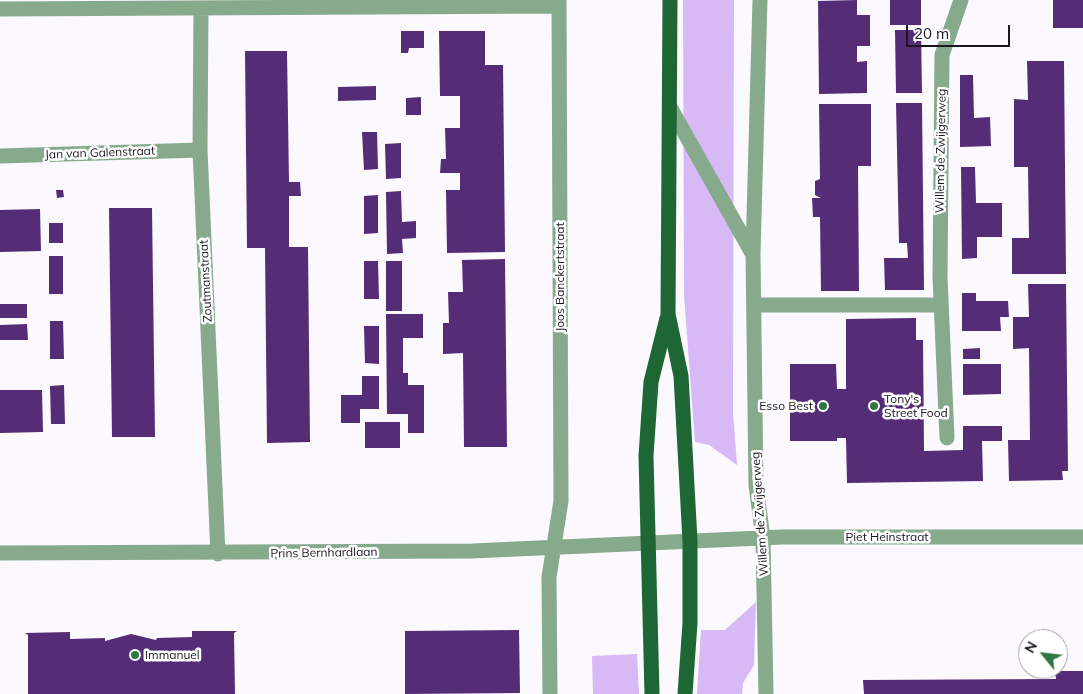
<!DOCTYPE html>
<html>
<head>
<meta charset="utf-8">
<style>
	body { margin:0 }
	#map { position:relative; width:1083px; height:694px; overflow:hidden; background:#fbf8fe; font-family:Mulish,sans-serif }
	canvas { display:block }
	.north { position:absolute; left:1018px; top:629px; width:50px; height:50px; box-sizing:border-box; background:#fff; border:1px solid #a3a1a5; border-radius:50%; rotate:299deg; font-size:14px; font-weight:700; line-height:20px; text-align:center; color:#1a151f }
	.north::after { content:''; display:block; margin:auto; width:18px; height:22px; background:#307744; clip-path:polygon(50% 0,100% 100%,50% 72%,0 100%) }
	.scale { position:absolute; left:906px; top:25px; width:104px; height:22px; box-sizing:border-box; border:2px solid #1a151f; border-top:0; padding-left:6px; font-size:15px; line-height:18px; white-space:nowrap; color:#1a151f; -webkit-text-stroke:4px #fff; paint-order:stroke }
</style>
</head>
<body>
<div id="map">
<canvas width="1083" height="694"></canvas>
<div class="north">N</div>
<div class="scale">20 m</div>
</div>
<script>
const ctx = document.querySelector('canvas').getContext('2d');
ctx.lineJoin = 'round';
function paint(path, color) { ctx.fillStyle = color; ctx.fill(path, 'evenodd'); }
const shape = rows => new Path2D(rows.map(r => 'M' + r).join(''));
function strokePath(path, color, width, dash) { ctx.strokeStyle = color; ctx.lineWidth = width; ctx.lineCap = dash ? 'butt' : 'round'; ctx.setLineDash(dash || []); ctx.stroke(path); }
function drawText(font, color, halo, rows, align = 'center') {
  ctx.font = font + ' Mulish,sans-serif'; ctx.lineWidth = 5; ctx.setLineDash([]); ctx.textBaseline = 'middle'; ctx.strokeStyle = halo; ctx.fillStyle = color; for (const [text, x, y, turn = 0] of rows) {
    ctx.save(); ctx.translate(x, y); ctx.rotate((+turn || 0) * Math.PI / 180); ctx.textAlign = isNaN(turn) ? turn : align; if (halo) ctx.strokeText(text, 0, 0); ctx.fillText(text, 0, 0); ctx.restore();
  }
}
const green = shape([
	[683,0,734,0,733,412,737,465,709,445,695,442,684,295],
	[756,602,754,665,743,683,742,694,697,694,701,630,725,630],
	[637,654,639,694,593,694,592,656]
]);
const building = shape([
	[857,0,857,15,870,15,870,46,857,46,857,62,867,61,867,93,819,94,818,1],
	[890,0,921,0,921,25,890,25],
	[1053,0,1083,0,1083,28,1053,28],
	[895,30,921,30,922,93,896,93],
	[401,31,424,31,424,48,409,48,408,53,401,53],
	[439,31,485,31,485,65,503,65,505,252,447,253,446,190,460,190,460,173,440,173,441,159,446,159,445,128,460,128,460,96,440,96],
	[245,51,287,51,289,182,300,182,301,196,289,196,289,247,308,247,310,442,267,443,265,248,247,248],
	[1027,61,1064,61,1066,274,1012,274,1012,238,1029,238,1028,167,1014,167,1014,99,1028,100],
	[960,75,973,75,974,118,990,117,991,146,960,147],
	[376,86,376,100,338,101,338,87],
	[421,97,421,115,406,115,406,98],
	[896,103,922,103,924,290,885,290,884,258,908,258,907,243,899,243],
	[819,104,871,104,871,166,858,166,859,291,821,291,820,217,813,217,812,198,821,198,815,195,815,181,820,179],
	[362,132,377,132,378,169,364,170],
	[401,143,401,178,386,179,385,144],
	[961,167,975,167,976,203,1002,203,1002,237,977,237,977,258,962,259],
	[56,190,63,190,64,197,57,198],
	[401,191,402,222,416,221,416,238,402,239,403,253,387,254,386,192],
	[378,195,378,233,364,234,364,196],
	[109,208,152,208,155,437,112,437],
	[40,209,41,251,0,252,0,210],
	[49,223,63,223,63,243,49,243],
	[49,256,63,256,63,294,49,294],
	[505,259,507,447,464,447,463,353,443,354,443,323,449,323,448,292,463,292,462,260],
	[364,261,378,261,379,299,364,299],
	[386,261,402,261,402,311,386,311],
	[1028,284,1066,284,1068,471,1062,471,1063,480,1009,481,1008,440,1030,440,1029,348,1013,349,1013,317,1029,317],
	[962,293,976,293,976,301,1008,301,1009,317,1000,317,1001,331,962,331],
	[0,304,27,304,27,318,0,318],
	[386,314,423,314,423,338,403,338,403,373,408,373,408,385,424,385,424,433,408,433,408,414,387,414],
	[916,318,916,340,923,340,924,451,963,450,963,426,1002,426,1002,441,982,441,983,481,847,483,846,438,837,438,837,441,790,441,790,364,836,364,837,389,846,389,846,319],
	[50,321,63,321,64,359,50,359],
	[27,324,28,340,0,340,0,325],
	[364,326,379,326,379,364,365,363],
	[980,348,980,359,963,359,963,349],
	[963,364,1001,364,1001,394,963,395],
	[362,376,379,376,379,409,360,409,360,423,341,423,341,395,362,395],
	[64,385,65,424,51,424,50,386],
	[0,390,42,390,43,432,0,433],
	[365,422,400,422,400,448,365,448],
	[519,630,520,693,405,694,405,631],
	[192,631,237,631,234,633,235,694,28,694,28,635,25,633,70,632,70,639,105,638,105,641,131,634,156,640,157,638,192,637],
	[1055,671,1083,671,1083,694,864,694,863,680,1056,679]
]);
const minor = shape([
	[760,0,753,254,756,485,763,538,766,694],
	[201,8,200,150,218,554],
	[0,9,559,6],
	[670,107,752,253],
	[0,156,200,150],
	[754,305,941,305],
	[947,438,940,277,942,55,961,0],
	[0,553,472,551,783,537,1083,537],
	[550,694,549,577,561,501,559,0]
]);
const major = shape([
	[670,0,668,314,681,376,690,541,690,623,685,694],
	[652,694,646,456,651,382,667,318]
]);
const markers = [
	[823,406,5,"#307744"],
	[874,406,5,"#307744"],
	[135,655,5,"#307744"]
];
const streetNames = [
	["Willem de Zwijgerweg",941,151,-89],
	["Jan van Galenstraat",100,153,-2],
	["Joos Banckertstraat",560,277,-90],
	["Zoutmanstraat",206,281,-93],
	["Willem de Zwijgerweg",760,514,-94],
	["Piet Heinstraat",887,537],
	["Prins Bernhardlaan",324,553,-1]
];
const poiNames = [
	["Tony's",884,399],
	["Street Food",884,413],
	["Esso Best",813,406,"right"],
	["Immanuel",145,655]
];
paint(green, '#d6b9f5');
paint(building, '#552c76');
strokePath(minor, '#87aa8d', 15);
strokePath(major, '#1f6635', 15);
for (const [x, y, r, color] of markers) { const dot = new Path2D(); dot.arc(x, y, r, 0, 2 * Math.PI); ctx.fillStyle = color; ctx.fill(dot); strokePath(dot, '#fff', 2); }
drawText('12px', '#1a151f', '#fff', streetNames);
drawText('12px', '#1a151f', '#fff', poiNames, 'left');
</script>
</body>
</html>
